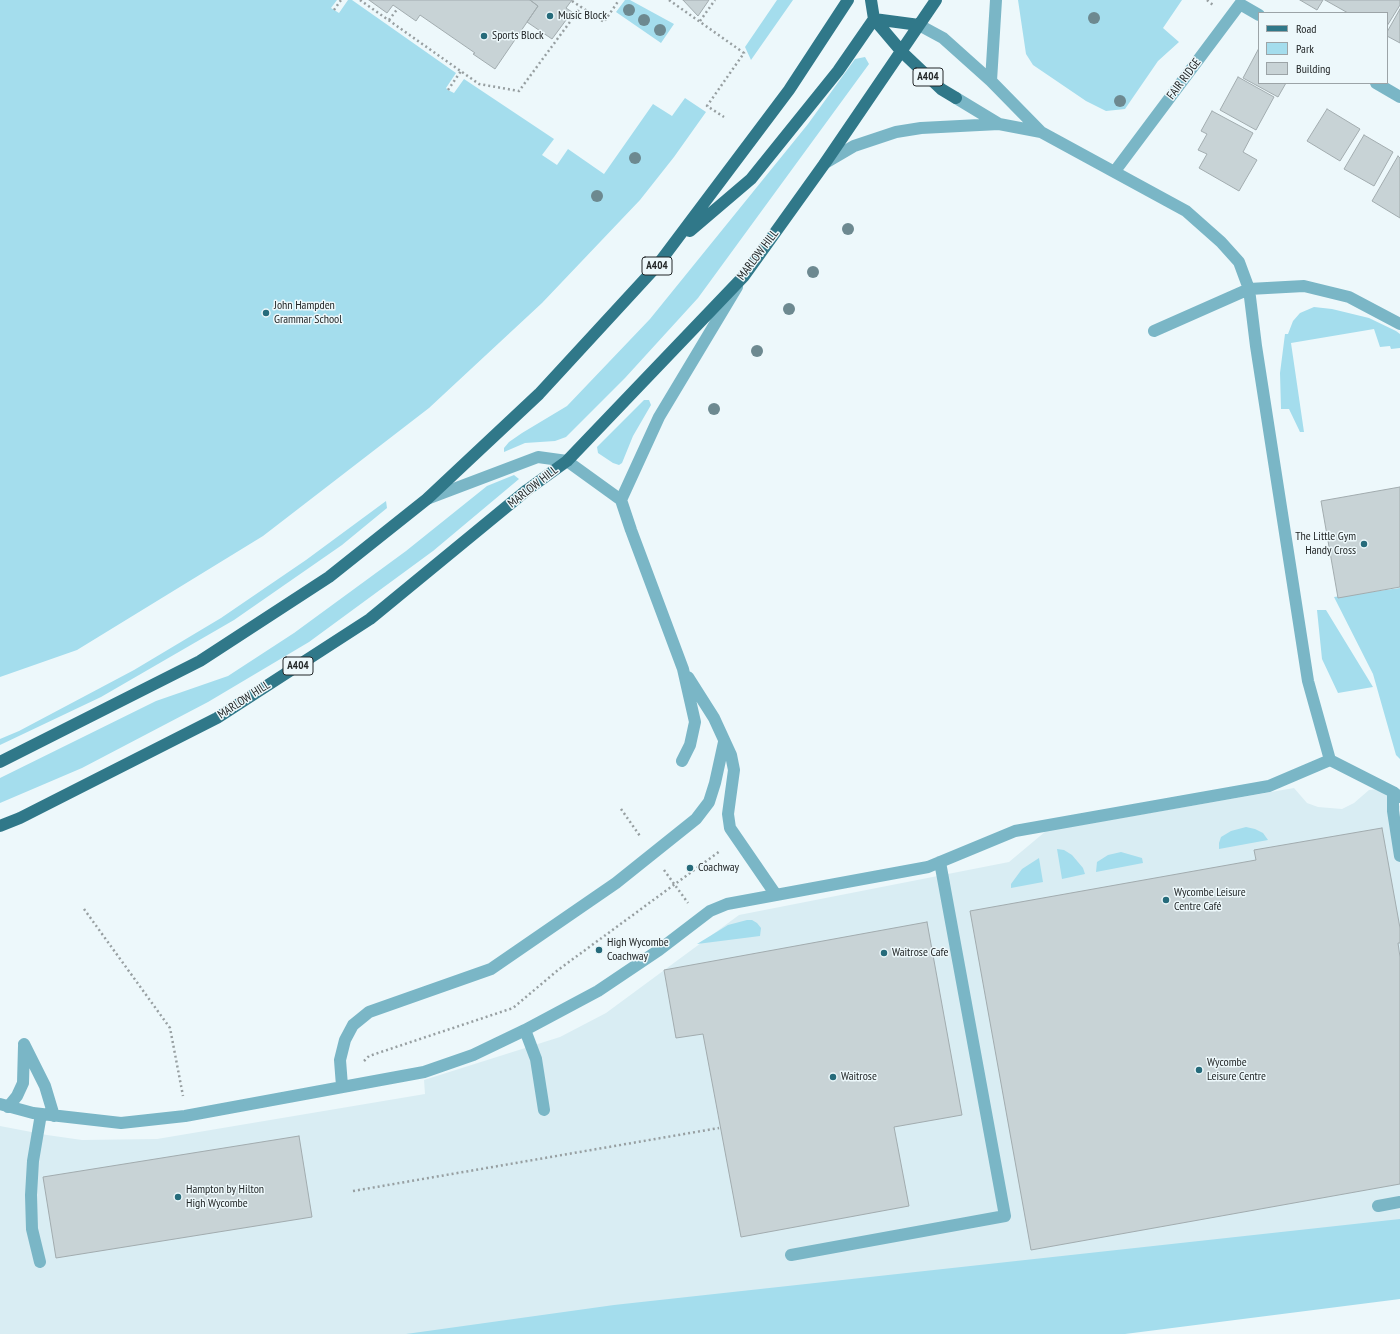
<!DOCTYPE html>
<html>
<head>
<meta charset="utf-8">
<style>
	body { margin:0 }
	#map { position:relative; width:1400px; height:1334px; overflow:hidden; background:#edf8fb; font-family:"PT Sans Narrow",sans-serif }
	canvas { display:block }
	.legend { position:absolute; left:1258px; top:12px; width:130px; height:72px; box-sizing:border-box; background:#edf8fb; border:1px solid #9ca4a7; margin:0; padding:5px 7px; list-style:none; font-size:12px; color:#232728 }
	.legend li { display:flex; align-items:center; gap:8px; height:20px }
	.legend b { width:20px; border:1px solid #9ca4a7 }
</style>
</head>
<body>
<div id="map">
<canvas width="1400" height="1334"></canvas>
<ul class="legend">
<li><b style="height:5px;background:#307889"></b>Road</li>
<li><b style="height:11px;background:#a4dded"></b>Park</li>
<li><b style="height:11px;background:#c8d3d6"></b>Building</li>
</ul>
</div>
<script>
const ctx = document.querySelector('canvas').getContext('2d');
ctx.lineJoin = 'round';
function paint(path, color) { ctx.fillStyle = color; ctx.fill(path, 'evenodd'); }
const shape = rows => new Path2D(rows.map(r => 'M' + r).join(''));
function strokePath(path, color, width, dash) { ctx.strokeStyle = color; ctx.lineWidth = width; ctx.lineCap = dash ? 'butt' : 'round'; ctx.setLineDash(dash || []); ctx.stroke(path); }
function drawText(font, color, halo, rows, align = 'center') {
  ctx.font = font + ' "PT Sans Narrow",sans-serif'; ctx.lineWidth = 3; ctx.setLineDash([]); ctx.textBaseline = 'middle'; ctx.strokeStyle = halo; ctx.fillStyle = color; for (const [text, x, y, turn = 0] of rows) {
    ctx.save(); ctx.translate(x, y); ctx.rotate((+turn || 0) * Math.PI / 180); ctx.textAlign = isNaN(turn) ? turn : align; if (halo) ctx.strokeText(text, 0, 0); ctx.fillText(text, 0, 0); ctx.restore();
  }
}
const built = shape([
	[1294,788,1307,803,1318,807,1342,809,1354,803,1369,790,1378,789,1400,806,1400,1260,430,1334,0,1334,0,1126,47,1135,82,1140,157,1139,425,1094,424,1080,560,1037,606,1013,739,915,1009,862,1046,831]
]);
const green = shape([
	[0,0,337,0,331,8,339,13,348,0,352,0,456,73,446,88,448,90,454,93,464,79,554,139,542,155,557,165,568,149,604,174,653,104,672,116,685,98,706,112,674,157,640,200,542,303,429,408,263,536,77,650,0,677],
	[625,0,630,0,674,24,661,43,616,12],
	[777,0,793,0,751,60,745,47],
	[1018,0,1182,0,1163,28,1179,42,1158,61,1125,109,1106,111,1086,101,1033,65,1026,54],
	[865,57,869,64,698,298,625,378,566,437,555,441,525,443,504,452,504,448,509,442,522,433,567,406,650,319,808,124,855,59],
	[1314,307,1332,309,1369,318,1396,331,1400,334,1400,348,1391,349,1390,346,1380,347,1374,329,1291,343,1304,432,1300,432,1289,409,1281,409,1280,373,1285,334,1288,334,1293,321,1300,313],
	[644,400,649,400,651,405,633,436,622,463,619,465,613,463,598,453,597,447],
	[514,475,519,479,433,551,309,642,208,702,82,768,0,803,0,778,156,701,228,676,294,633,406,551,487,486],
	[386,501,387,508,342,545,234,620,101,697,0,745,0,739,19,731,134,670,221,618,306,560],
	[1400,588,1400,759,1396,755,1373,674,1334,597],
	[1317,610,1326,610,1373,687,1338,693,1322,659],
	[1246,827,1255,829,1263,833,1268,840,1219,849,1219,843,1221,837,1231,831],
	[1057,849,1064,850,1072,855,1083,868,1085,874,1062,879],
	[1121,852,1142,858,1143,863,1096,872,1097,862,1108,855],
	[1039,858,1043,882,1011,888,1011,884,1022,869],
	[747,920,752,920,757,923,761,928,760,936,697,944,728,925],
	[1400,1219,1400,1299,1125,1334,406,1334,614,1305]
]);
const building = shape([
	[369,0,530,0,538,6,495,69,473,54,475,53,420,15,416,21,393,5,387,13,369,0],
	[530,0,572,0,566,8,572,12,552,39,527,22,538,6,530,0],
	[683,0,709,0,698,16,683,0],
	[1300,0,1323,0,1317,10,1300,0],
	[1325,0,1400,0,1400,5,1387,26,1387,13,1348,13,1325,0],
	[1400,9,1400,43,1387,36,1387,32,1400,9],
	[1259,48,1259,83,1286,83,1278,97,1243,78,1259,48],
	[1238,77,1274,97,1256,130,1220,110,1238,77],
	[1327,109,1360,129,1340,161,1307,141,1327,109],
	[1212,111,1253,133,1243,152,1257,160,1239,191,1199,168,1207,154,1198,150,1207,134,1201,131,1212,111],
	[1364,135,1393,152,1374,186,1344,169,1364,135],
	[1398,156,1400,158,1400,218,1372,201,1398,156],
	[1400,487,1400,587,1338,598,1321,501,1400,487],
	[1382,828,1400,928,1400,943,1398,943,1400,957,1400,1184,1031,1250,970,911,1256,860,1254,850,1382,828],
	[927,922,962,1115,894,1127,909,1206,741,1237,703,1034,676,1038,664,970,927,922],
	[299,1136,312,1217,56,1258,43,1177,299,1136]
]);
const path = shape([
	[360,0,479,84,519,91,581,7],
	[669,0,744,53,707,106,724,117],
	[1207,0,1213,5],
	[572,1,604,22,619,0],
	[334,10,341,0],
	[389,20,398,8],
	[700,21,715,0],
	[448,90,461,71],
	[621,809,640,836],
	[664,870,688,903],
	[84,909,170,1028,183,1096],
	[364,1061,369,1056,513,1008,558,970,720,851],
	[353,1191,719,1128]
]);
const minor = shape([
	[919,25,943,38,991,81,1041,132,1186,211,1221,242,1239,262,1249,289,1256,346,1308,681,1330,760,1393,792,1400,797],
	[991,81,996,0],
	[1376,83,1400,97],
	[956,98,999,124],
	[825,163,854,146,896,132,921,128,999,124,1041,132],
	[1115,171,1240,4,1259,15],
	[1154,331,1249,289,1304,286,1349,297,1400,324],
	[427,499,538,457,567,461,621,500,631,530,683,669,695,722,690,745,682,761],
	[621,500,659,417,737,287],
	[688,677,714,718,731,755,734,770,728,814,730,828,776,895],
	[1393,792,1393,811,1400,856],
	[525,1030,536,1059,544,1110],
	[24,1044,45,1086,54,1116],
	[342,1086,340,1060,345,1040,353,1025,369,1012,491,969,616,883,696,819,709,802,715,783,724,742],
	[0,1104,33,1113,121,1123,185,1116,424,1072,473,1055,525,1030,598,991,659,950,710,911,727,904,928,867,1015,831,1269,786,1330,760],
	[8,1107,17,1096,23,1083,24,1046],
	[1378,1206,1400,1202],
	[791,1255,1005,1216,940,862],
	[40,1262,32,1229,31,1195,33,1161,41,1114]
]);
const major = shape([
	[871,0,874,19,902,52,941,89,956,98],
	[874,19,919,25],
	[690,231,751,179,838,71,874,19],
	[0,762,200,661,329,577,427,499,539,394,656,267,789,90,848,0],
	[0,826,20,818,217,718,370,619,527,490,567,461,744,276,825,163,936,0]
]);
const trees = [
	[629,10],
	[1094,18],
	[644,20],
	[660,30],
	[1120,101],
	[635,158],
	[597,196],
	[848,229],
	[813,272],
	[789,309],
	[757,351],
	[714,409]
];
const markers = [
	[550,16,4,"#266b7b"],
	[484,36,4,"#266b7b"],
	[266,313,4,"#266b7b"],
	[1364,544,4,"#266b7b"],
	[690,868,4,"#266b7b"],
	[1166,900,4,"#266b7b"],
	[599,950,4,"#266b7b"],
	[884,953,4,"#266b7b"],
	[1199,1070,4,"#266b7b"],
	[833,1077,4,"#266b7b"],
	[178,1197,4,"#266b7b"]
];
const shields = [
	[928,77,30],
	[657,266,30],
	[298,666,30]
];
const shieldNames = [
	["A404",928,77],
	["A404",657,266],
	["A404",298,666]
];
const poiNames = [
	["Music Block",558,16],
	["Sports Block",492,36],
	["John Hampden",274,306],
	["Grammar School",274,320],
	["The Little Gym",1356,537,"right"],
	["Handy Cross",1356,551,"right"],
	["Coachway",698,868],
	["Wycombe Leisure",1174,893],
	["Centre Café",1174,907],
	["High Wycombe",607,943],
	["Coachway",607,957],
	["Waitrose Cafe",892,953],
	["Wycombe",1207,1063],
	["Leisure Centre",1207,1077],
	["Waitrose",841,1077],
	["Hampton by Hilton",186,1190],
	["High Wycombe",186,1204]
];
const streetNames = [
	["FAIR RIDGE",1184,79,-53],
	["MARLOW HILL",758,255,-53],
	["MARLOW HILL",533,487,-38],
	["MARLOW HILL",244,700,-33]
];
paint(built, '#d9edf3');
paint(green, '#a4dded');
paint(building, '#c8d3d6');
strokePath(building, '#a2acaf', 1);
strokePath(path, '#979fa1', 2.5, [2, 3]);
strokePath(minor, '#7ab6c6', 12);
strokePath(major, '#307889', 12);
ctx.fillStyle = '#6d8990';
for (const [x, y] of trees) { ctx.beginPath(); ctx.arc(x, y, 6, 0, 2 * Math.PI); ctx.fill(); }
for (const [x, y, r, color] of markers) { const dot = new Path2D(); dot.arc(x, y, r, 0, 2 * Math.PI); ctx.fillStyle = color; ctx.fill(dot); strokePath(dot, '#edf8fb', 1.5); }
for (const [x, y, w] of shields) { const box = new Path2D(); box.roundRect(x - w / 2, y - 9, w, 18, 3); ctx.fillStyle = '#edf8fb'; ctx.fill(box); strokePath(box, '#232728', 1); }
drawText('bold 11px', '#232728', null, shieldNames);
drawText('12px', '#232728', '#edf8fb', poiNames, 'left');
drawText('12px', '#232728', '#edf8fb', streetNames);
</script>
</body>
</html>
